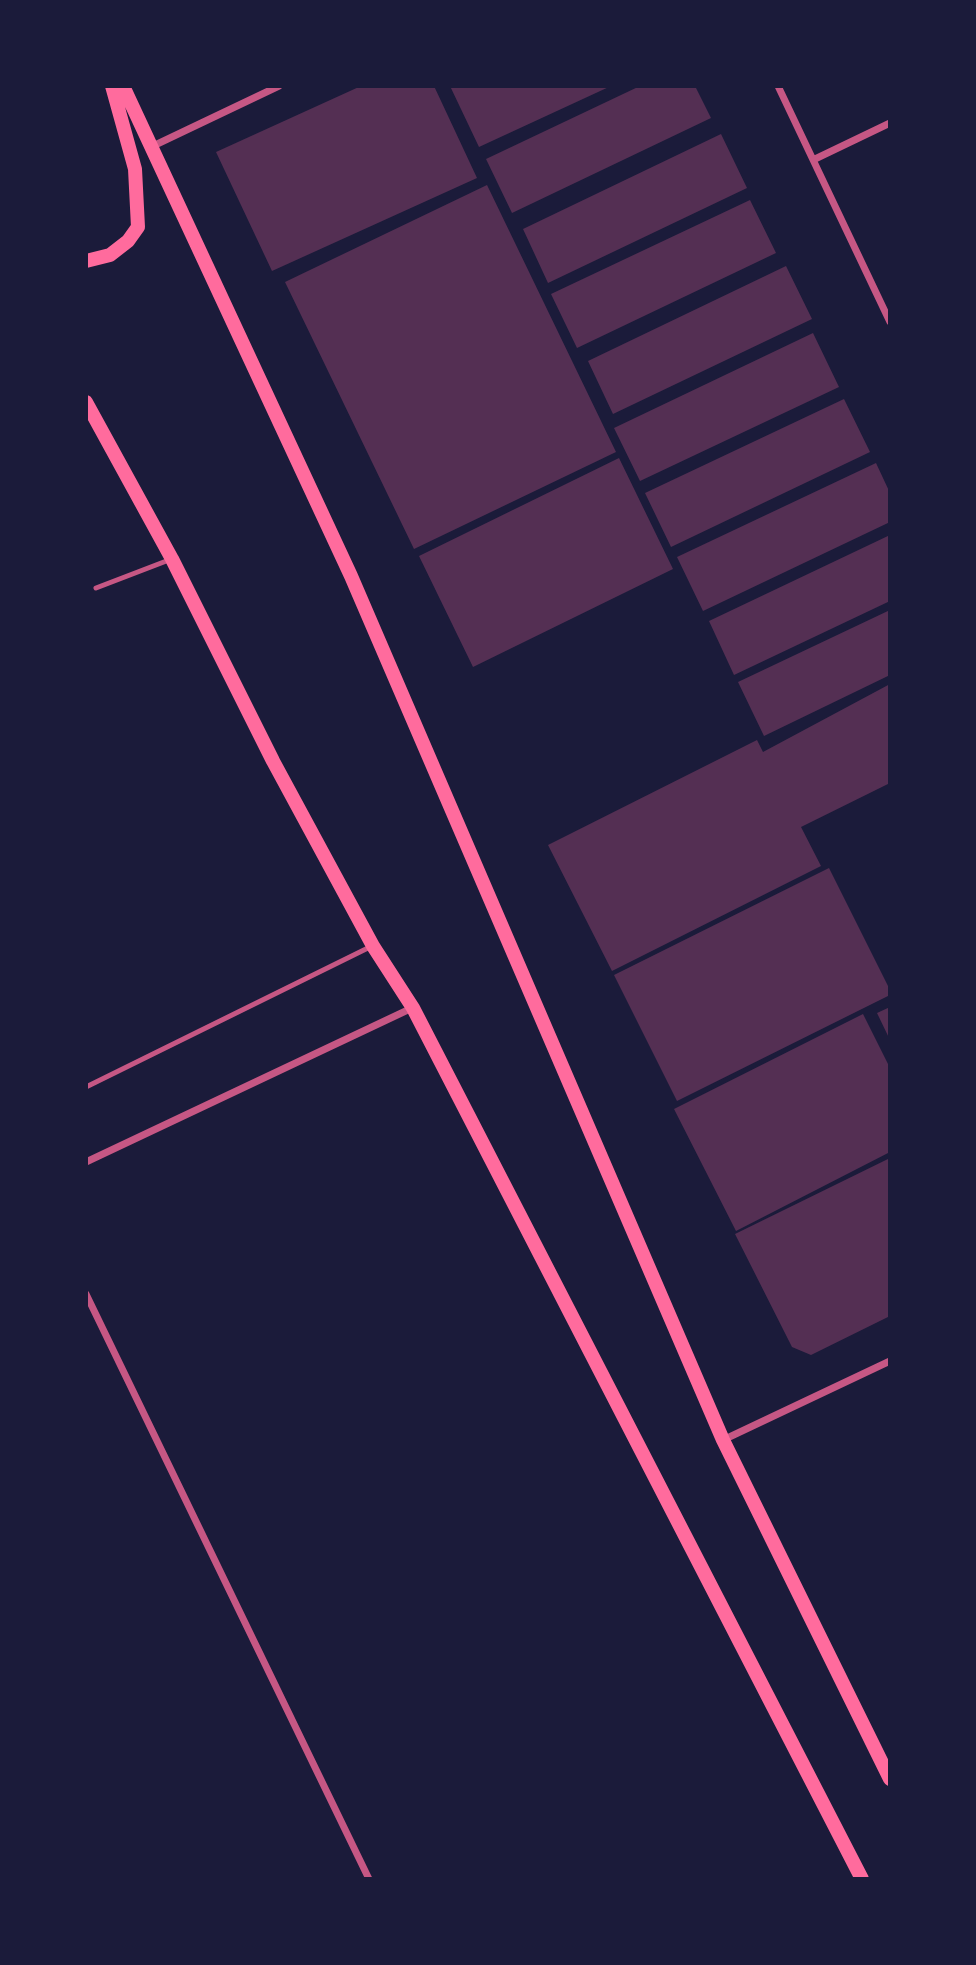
<!DOCTYPE html>
<html>
<head>
<meta charset="utf-8">
<style>
	body { margin:0 }
	#map { position:relative; width:976px; height:1965px; overflow:hidden; background:#1b1b3a; font-family:Ubuntu,sans-serif }
	canvas { display:block }
	.frame { position:absolute; inset:0; border:88px solid #1b1b3a; pointer-events:none }
</style>
</head>
<body>
<div id="map">
<canvas width="976" height="1965"></canvas>
<div class="frame"></div>
</div>
<script>
const ctx = document.querySelector('canvas').getContext('2d');
ctx.lineJoin = 'round';
function paint(path, color) { ctx.fillStyle = color; ctx.fill(path, 'evenodd'); }
const shape = rows => new Path2D(rows.map(r => 'M' + r).join(''));
function strokePath(path, color, width, dash) { ctx.strokeStyle = color; ctx.lineWidth = width; ctx.lineCap = dash ? 'butt' : 'round'; ctx.setLineDash(dash || []); ctx.stroke(path); }
const building = shape([
	[361,86,434,86,477,178,272,271,216,152],
	[450,86,611,86,479,147],
	[640,86,695,86,711,118,512,213,486,159],
	[721,134,747,188,548,283,523,229],
	[487,185,616,452,414,549,285,282],
	[750,200,776,253,577,348,551,294],
	[786,266,812,319,613,414,588,361],
	[813,333,839,387,640,481,614,428],
	[844,399,870,452,671,547,645,493],
	[619,458,673,569,473,667,419,556],
	[876,463,890,493,890,522,703,611,677,557],
	[890,535,890,601,734,675,709,621],
	[890,610,890,675,764,736,738,682],
	[890,684,890,783,801,827,821,866,612,971,548,845,757,740,763,752],
	[829,868,890,990,890,995,677,1101,614,975],
	[890,1007,890,1040,877,1013],
	[863,1014,890,1068,890,1152,736,1231,674,1109],
	[890,1158,890,1316,811,1355,792,1347,735,1234]
]);
const service = shape([
	[96,588,169,560],
	[86,1087,370,947]
]);
const minor = shape([
	[778,86,890,322],
	[153,146,279,86],
	[815,159,890,123],
	[86,1162,412,1008],
	[86,1294,369,1879],
	[723,1440,890,1361]
]);
const secondary = shape([
	[123,86,351,576,723,1440,890,1779],
	[86,261,110,255,128,241,138,227,135,169,112,86],
	[86,402,172,559,273,761,373,946,413,1008,862,1879]
]);
paint(building, '#542f53');
strokePath(service, '#c65784', 5);
strokePath(minor, '#c65784', 7);
strokePath(secondary, '#ff6b9d', 14);
</script>
</body>
</html>
